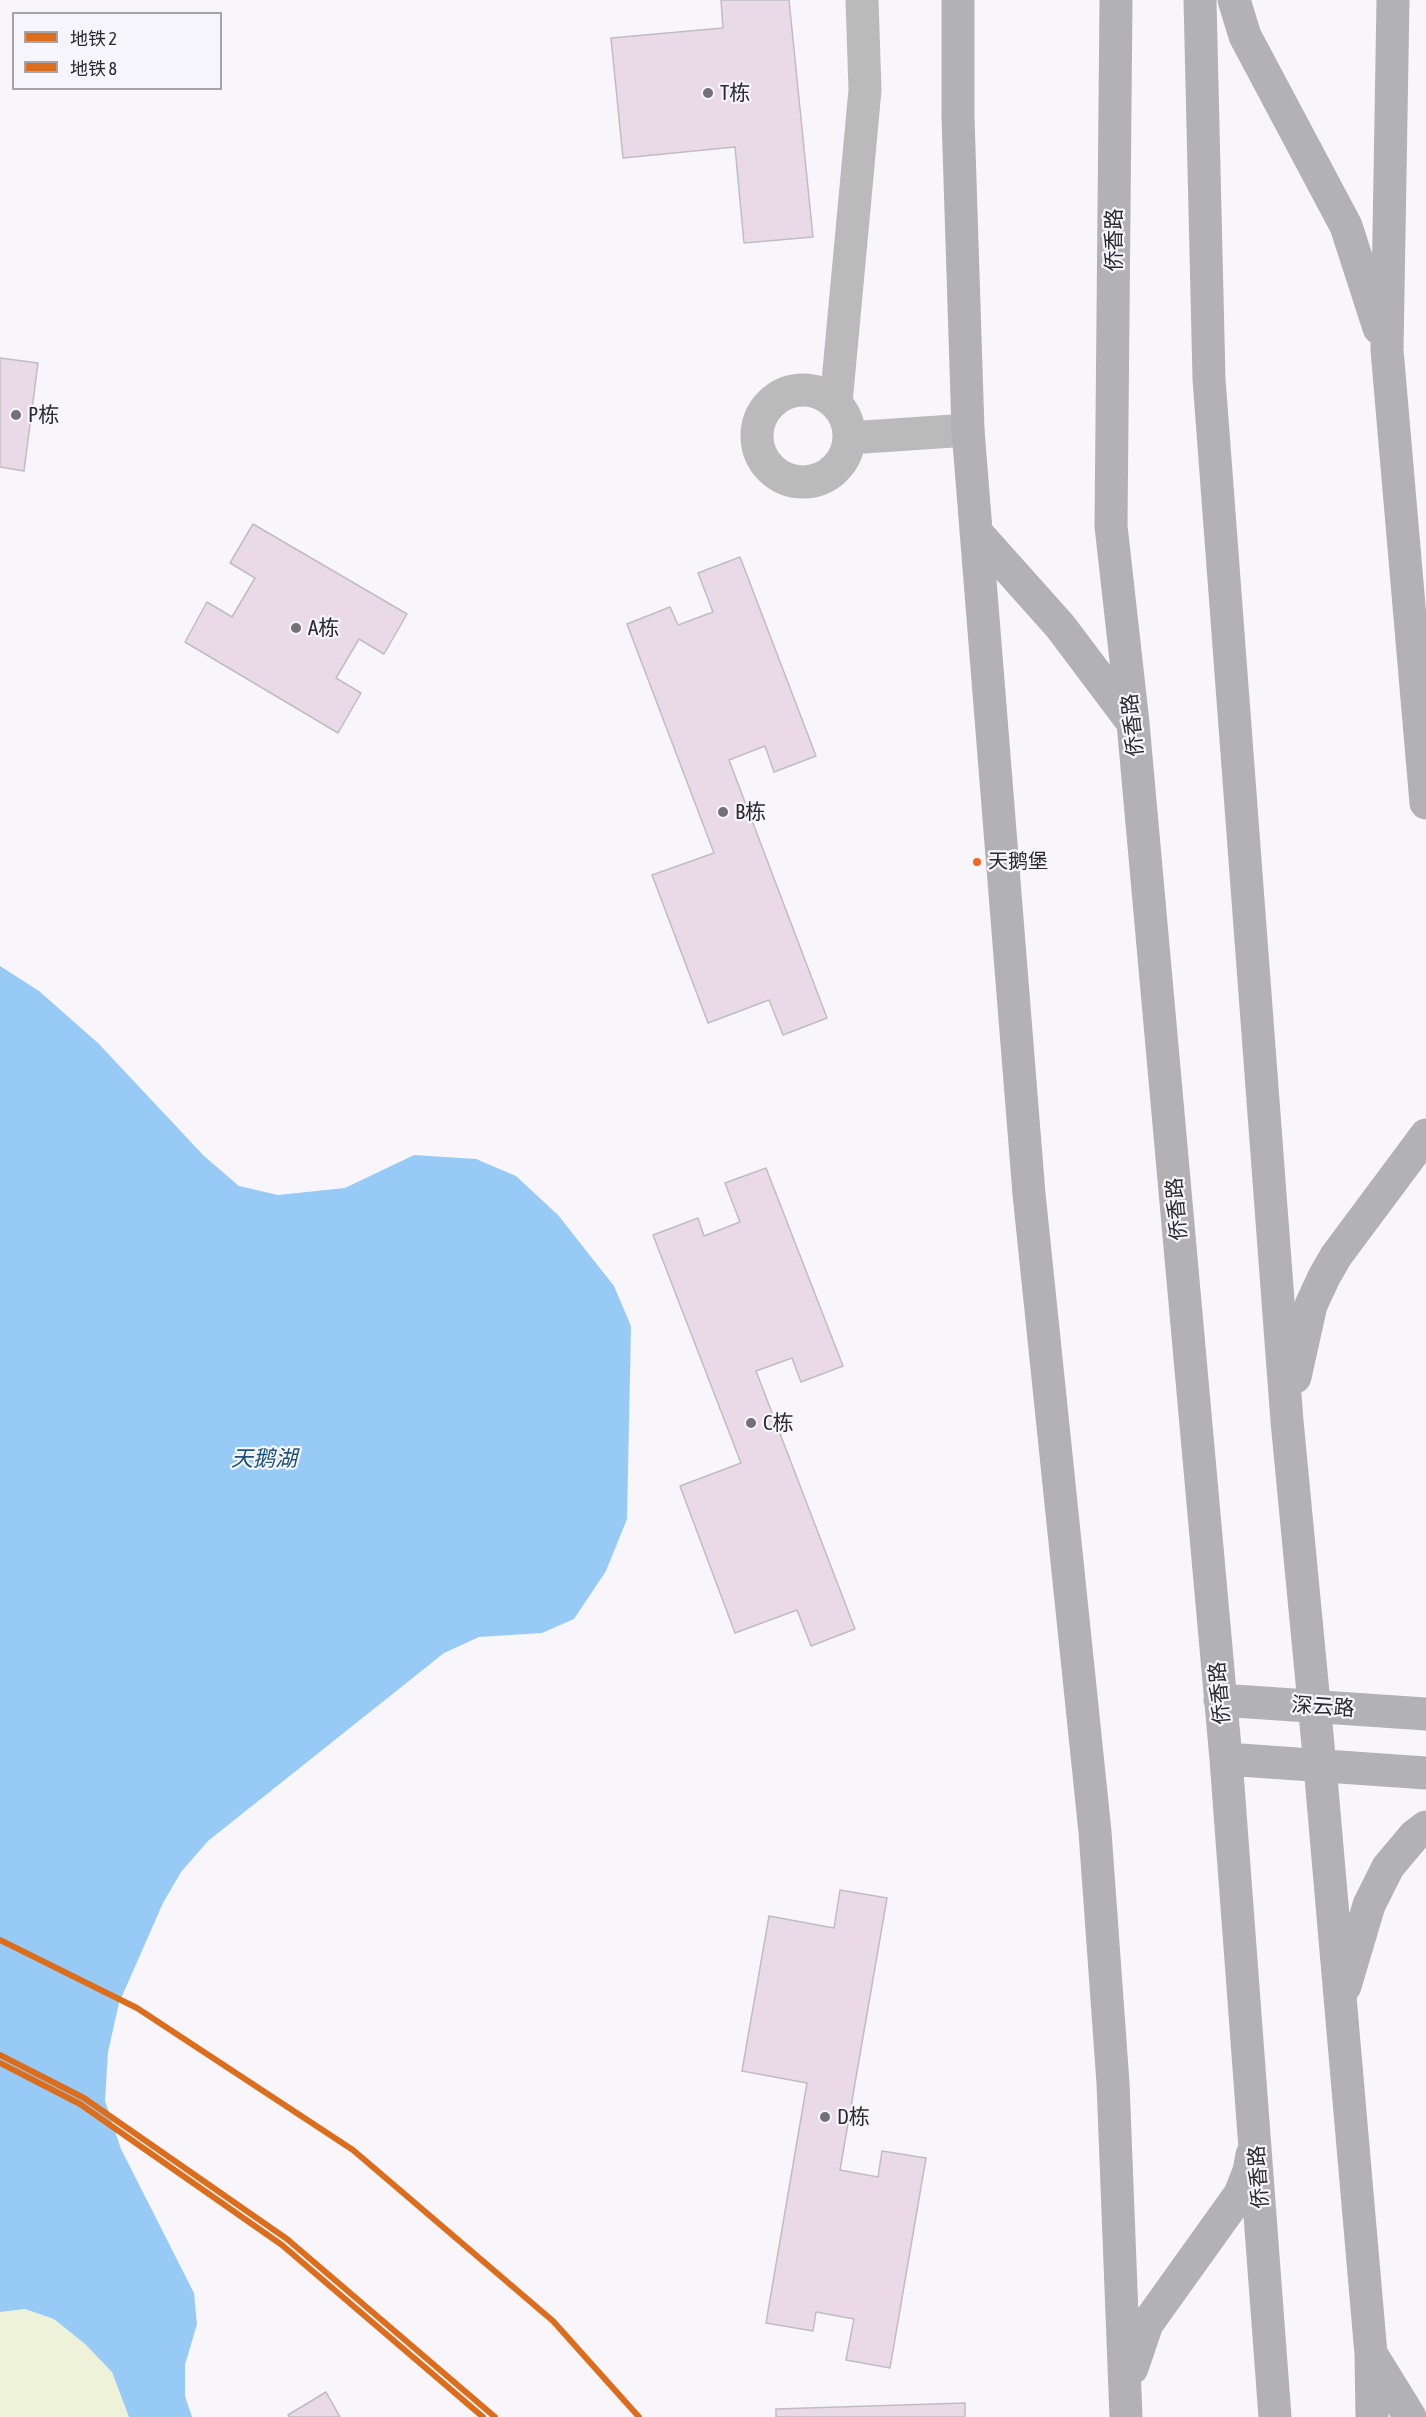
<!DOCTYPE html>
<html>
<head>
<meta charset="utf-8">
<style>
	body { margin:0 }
	#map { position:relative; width:1426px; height:2417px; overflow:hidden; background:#f8f6fb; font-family:"Asap Condensed","Noto Sans SC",sans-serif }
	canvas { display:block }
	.legend { position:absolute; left:12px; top:12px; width:210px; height:78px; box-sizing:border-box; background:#f7f5fc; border:2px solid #a5a4a9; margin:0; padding:8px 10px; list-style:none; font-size:18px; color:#2b2a2d }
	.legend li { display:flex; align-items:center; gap:12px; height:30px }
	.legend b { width:30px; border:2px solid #a5a4a9 }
</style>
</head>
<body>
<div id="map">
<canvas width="1426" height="2417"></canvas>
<ul class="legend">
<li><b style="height:8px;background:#db6d1c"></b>地铁 2</li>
<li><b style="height:8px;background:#db6d1c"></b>地铁 8</li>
</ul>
</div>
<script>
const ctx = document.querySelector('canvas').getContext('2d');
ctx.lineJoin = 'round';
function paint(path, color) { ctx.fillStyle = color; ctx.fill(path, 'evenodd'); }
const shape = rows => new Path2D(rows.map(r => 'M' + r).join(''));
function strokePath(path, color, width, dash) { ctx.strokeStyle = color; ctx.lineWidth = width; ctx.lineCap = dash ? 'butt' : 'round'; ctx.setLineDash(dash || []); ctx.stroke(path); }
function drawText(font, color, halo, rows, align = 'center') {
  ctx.font = font + ' "Asap Condensed","Noto Sans SC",sans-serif'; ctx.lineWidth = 4.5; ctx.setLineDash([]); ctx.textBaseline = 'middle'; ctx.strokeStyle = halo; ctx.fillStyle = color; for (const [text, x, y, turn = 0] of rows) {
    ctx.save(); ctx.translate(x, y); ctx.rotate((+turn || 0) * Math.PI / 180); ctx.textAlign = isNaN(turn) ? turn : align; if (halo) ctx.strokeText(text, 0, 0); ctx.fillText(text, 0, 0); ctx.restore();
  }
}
const green = shape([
	[25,2309,54,2319,85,2344,112,2372,129,2417,0,2417,0,2312]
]);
const water = shape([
	[0,966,39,991,98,1043,204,1156,239,1186,278,1195,345,1188,414,1155,476,1159,516,1176,558,1215,614,1286,631,1326,627,1519,606,1571,574,1619,542,1633,479,1637,444,1653,208,1841,181,1872,163,1903,119,2003,108,2052,105,2101,121,2149,194,2293,197,2324,185,2365,185,2396,192,2417,129,2417,112,2372,85,2344,54,2319,25,2309,0,2312]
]);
const building = shape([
	[721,0,789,0,813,237,744,243,735,147,623,158,611,38,723,28,721,0],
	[0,358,38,363,24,471,0,467,0,358],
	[253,524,407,614,384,654,359,639,336,678,361,693,338,733,185,642,207,602,232,617,255,578,230,563,253,524],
	[740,557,816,756,774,772,765,746,729,760,827,1018,783,1035,769,1000,708,1023,652,875,714,853,627,624,670,607,678,625,713,612,698,573,740,557],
	[766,1168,843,1366,801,1382,792,1358,756,1371,855,1629,811,1646,797,1610,735,1633,680,1486,741,1463,653,1235,698,1218,704,1236,740,1222,725,1183,766,1168],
	[840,1890,887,1898,840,2170,878,2177,882,2151,926,2158,890,2368,846,2360,854,2319,816,2312,813,2331,766,2323,807,2083,742,2071,769,1916,834,1928,840,1890],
	[326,2392,340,2417,289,2417,288,2415,326,2392],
	[965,2403,965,2417,776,2417,776,2409,965,2403]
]);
const minor = shape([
	'757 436a46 46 0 1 1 92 0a46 46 0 1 1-92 0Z',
	[836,403,865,90,862,0],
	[849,438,968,430]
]);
const major = shape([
	[958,0,958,117,968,430,1029,1194,1095,1832,1113,2083,1126,2417],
	[1116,0,1111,526,1133,723,1226,1759,1275,2417],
	[1200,0,1209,379,1287,1421,1320,1766,1371,2354,1372,2417],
	[1234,0,1245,36,1346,226,1379,328],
	[1393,0,1387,350,1426,803],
	[976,532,1060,626,1133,723],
	[1295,1377,1311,1305,1324,1277,1336,1256,1426,1135],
	[1220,1700,1426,1714],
	[1226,1759,1426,1773],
	[1345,1986,1369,1905,1388,1867,1414,1836,1426,1827],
	[1373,2357,1410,2417],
	[1132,2368,1147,2324,1240,2194,1249,2171,1252,2155]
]);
const metro1 = shape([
	[0,1940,137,2008,353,2150,553,2321,639,2417],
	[0,2055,84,2098,287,2239,495,2417]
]);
const metro2 = shape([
	[0,2063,80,2104,282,2245,483,2417]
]);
const markers = [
	[708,93,6,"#737175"],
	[16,415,6,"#737175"],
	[296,628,6,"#737175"],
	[723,812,6,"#737175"],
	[977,862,5,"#f26522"],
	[751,1423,6,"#737175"],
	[825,2117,6,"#737175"]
];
const busNames = [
	["天鹅堡",988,862]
];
const poiNames = [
	["T栋",720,93],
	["P栋",28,415],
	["A栋",308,628],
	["B栋",735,812],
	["C栋",763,1423],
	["D栋",837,2117]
];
const streetNames = [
	["侨香路",1114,240,-90],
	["侨香路",1133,725,-96],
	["侨香路",1177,1209,-95],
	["侨香路",1220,1693,-95],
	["深云路",1323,1707,4],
	["侨香路",1259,2177,-94]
];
const waterNames = [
	["天鹅湖",264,1459]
];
paint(green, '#edf2d8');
paint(water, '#97cbf5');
paint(building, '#eadae8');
strokePath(building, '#c0bdc1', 1.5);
strokePath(minor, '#bababb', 33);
strokePath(major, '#b2b2b5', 33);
strokePath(metro1, '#db6d1c', 6);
strokePath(metro2, '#db6d1c', 6);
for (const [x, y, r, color] of markers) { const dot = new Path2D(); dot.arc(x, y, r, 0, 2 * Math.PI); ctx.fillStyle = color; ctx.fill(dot); strokePath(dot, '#f7f5fc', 2); }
drawText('20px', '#2b2a2d', '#f7f5fc', busNames, 'left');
drawText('21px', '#2b2a2d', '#f7f5fc', poiNames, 'left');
drawText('21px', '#2b2a2d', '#f7f5fc', streetNames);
drawText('italic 22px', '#1b5379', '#f7f5fc', waterNames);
</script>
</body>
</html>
